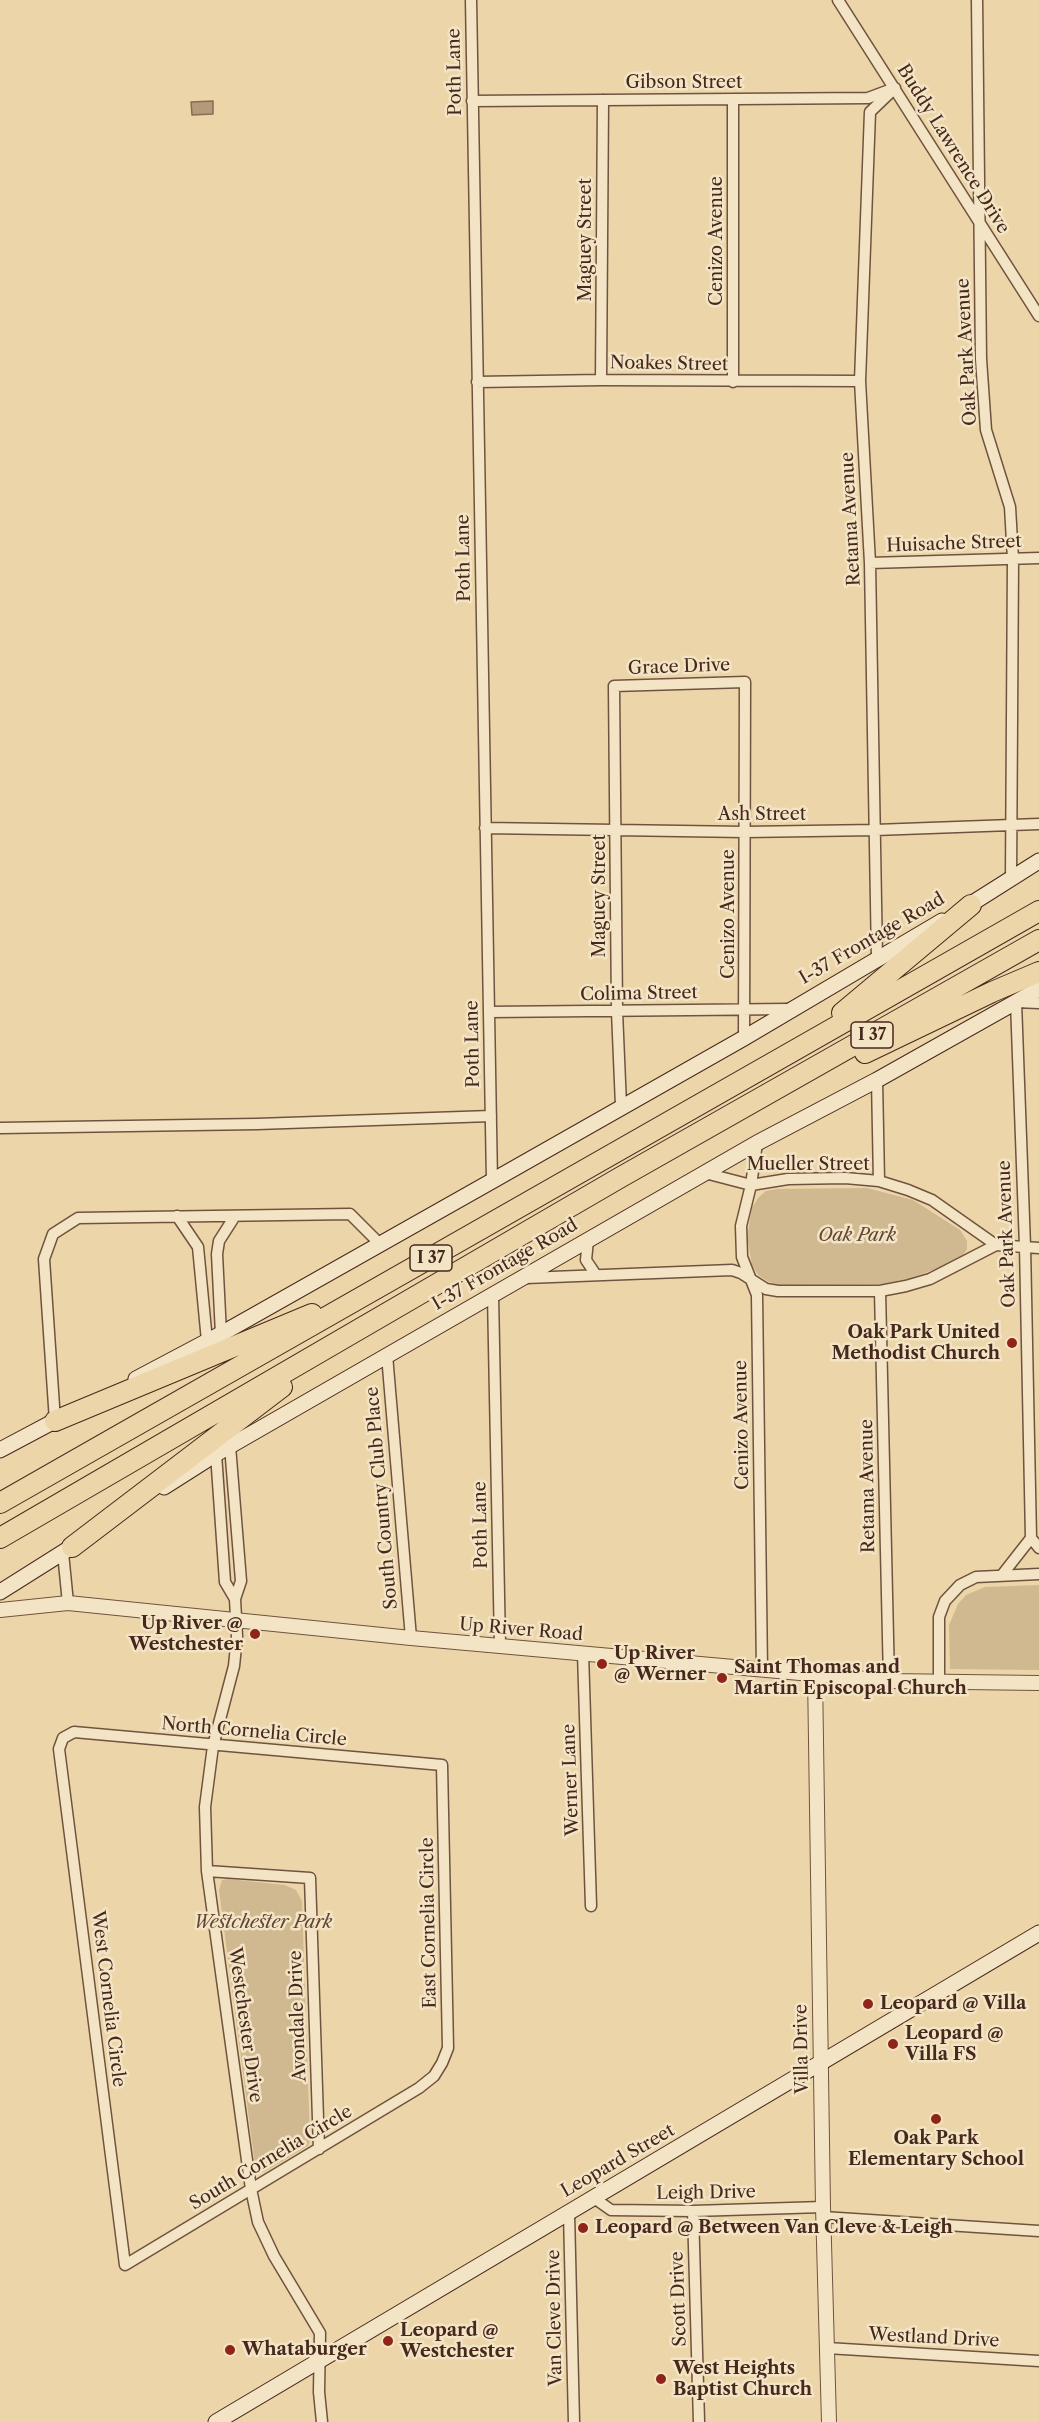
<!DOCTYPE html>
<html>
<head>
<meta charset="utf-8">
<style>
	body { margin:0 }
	canvas { display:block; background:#ecd5a8 }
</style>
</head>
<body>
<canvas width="1039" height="2422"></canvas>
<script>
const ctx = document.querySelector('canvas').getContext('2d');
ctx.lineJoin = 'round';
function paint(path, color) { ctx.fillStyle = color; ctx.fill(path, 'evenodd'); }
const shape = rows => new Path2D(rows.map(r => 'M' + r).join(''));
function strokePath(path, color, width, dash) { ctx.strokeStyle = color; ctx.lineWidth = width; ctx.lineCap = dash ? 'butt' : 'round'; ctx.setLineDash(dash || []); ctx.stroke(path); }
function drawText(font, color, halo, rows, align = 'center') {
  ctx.font = font + ' "Libre Caslon Text",serif'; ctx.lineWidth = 5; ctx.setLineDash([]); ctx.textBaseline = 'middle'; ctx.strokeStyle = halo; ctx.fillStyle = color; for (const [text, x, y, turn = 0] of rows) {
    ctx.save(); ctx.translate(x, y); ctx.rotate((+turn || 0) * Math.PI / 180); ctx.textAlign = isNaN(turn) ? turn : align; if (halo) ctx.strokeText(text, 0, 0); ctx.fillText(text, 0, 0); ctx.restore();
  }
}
const green = shape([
	[867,1188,913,1200,960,1230,967,1241,967,1249,963,1255,939,1268,911,1278,882,1284,778,1285,767,1281,758,1275,752,1265,747,1237,752,1208,758,1198,766,1191,777,1189],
	[1039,1585,1039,1670,950,1669,949,1625,958,1604,966,1595,985,1587],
	[228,1879,285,1885,296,1890,302,1901,310,2141,308,2146,264,2172,258,2170,255,2165,219,1890,222,1880]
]);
const water = shape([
	[213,101,213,114,192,115,191,102,213,101]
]);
const minor = shape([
	[471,0,492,1181],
	[838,0,1039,316],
	[977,0,981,359,986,430,1010,507,1013,559,1011,878],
	[472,101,868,98,892,89],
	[601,380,603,100],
	[477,382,601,380,860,381],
	[733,382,733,100],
	[870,563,1039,558],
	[485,828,745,832,875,830,1039,824],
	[877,959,870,563,860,381,870,112,895,88],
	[489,1012,789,1009],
	[877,1080,879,1181],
	[621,1106,617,1011,614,686,745,682,744,1038],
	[0,1128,257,1124,491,1116],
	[757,1143,751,1185,741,1226,742,1257,757,1295,762,1670],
	[705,1173,751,1185,788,1179,845,1178,879,1181,908,1190,932,1200,996,1245,1039,1248],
	[177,1216,198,1247,207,1341],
	[588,1240,586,1260,596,1275],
	[526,1278,732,1270,741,1273,766,1289,778,1291,880,1291,906,1286,930,1279,996,1245],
	[880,1291,889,1681],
	[493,1295,500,1646],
	[221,1334,217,1254,219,1241,235,1216],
	[387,1355,411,1638],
	[55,1421,44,1259,53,1234,78,1218,350,1214,380,1244],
	[230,1446,241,1581,235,1599,237,1636,234,1666,213,1746,205,1807,207,1871,251,2189,258,2222,274,2256,320,2333,319,2392,322,2422],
	[216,1454,225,1582,235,1599],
	[1031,1538,1039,1548],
	[63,1553,68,1603],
	[1002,1575,1031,1538,1025,1246,1016,1002,1039,1003],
	[583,1653,591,1906],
	[939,1682,939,1617,945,1601,960,1585,976,1577,1039,1574],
	[74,1732,442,1765,448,2048,442,2063,434,2076,419,2088,125,2265,59,1749,63,1738,74,1732],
	[207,1871,310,1878,319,2149],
	[594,2198,611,2210,693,2211,823,2207],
	[693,2211,699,2422],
	[569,2213,574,2422],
	[823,2217,1039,2231],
	[827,2348,1039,2361]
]);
const tertiary = shape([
	[0,1610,68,1603,411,1638,889,1681,1039,1683],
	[815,1674,823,2207,829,2422]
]);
const secondary = shape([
	[963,909,1039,861],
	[136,1379,221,1334,492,1181,744,1038,942,921],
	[0,1450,64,1416],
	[164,1487,216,1454,757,1143,877,1080,1039,989],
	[0,1592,81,1541],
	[216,2422,1039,1933]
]);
const motorway = shape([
	[842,1013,971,905],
	[865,1053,992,992,1039,972],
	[55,1421,312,1314],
	[0,1503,1039,911],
	[0,1538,621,1177,1039,940],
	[72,1547,282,1387]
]);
const markers = [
	[1012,1343,6,"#8f2418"],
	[255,1634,6,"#8f2418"],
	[602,1664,6,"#8f2418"],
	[722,1678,6,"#8f2418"],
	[868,2004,6,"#8f2418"],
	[893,2044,6,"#8f2418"],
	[936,2119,6,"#8f2418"],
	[583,2228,6,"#8f2418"],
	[388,2341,6,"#8f2418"],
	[230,2350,6,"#8f2418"],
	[661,2379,6,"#8f2418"]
];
const shields = [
	[872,1035,42],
	[431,1258,42]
];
const shieldNames = [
	["I 37",872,1035],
	["I 37",431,1258]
];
const streetNames = [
	["Poth Lane",455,72,-91],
	["Gibson Street",684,83],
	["Buddy Lawrence Drive",953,149,58],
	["Maguey Street",586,240,-90],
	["Cenizo Avenue",717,241,-90],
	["Oak Park Avenue",967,352,-93],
	["Noakes Street",669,364,1],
	["Retama Avenue",851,519,-93],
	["Huisache Street",954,544,-2],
	["Poth Lane",464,558,-91],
	["Grace Drive",679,667,-2],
	["Ash Street",762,815],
	["Maguey Street",600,896,-90],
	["Cenizo Avenue",729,914,-90],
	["I-37 Frontage Road",872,939,-30],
	["Colima Street",639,994,-1],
	["Poth Lane",473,1044,-91],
	["Mueller Street",808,1165],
	["Oak Park Avenue",1007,1234,-92],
	["I-37 Frontage Road",505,1265,-30],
	["Cenizo Avenue",742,1425,-91],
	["Retama Avenue",868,1486,-91],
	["South Country Club Place",382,1498,-95],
	["Poth Lane",481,1525,-91],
	["Up River Road",521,1630,5],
	["North Cornelia Circle",254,1732,5],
	["Werner Lane",571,1780,-92],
	["East Cornelia Circle",429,1923,-91],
	["West Cornelia Circle",108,1999,83],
	["Avondale Drive",298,2016,-92],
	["Westchester Drive",245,2025,82],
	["Villa Drive",802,2049,-91],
	["South Cornelia Circle",271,2158,-31],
	["Leopard Street",618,2161,-30],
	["Leigh Drive",706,2193,-1],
	["Scott Drive",679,2299,-92],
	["Van Cleve Drive",555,2318,-91],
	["Westland Drive",934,2338,3]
];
const parkNames = [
	["Oak Park",857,1236],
	["Westchester Park",263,1923]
];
const poiNames = [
	["Oak Park United",1000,1333,"right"],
	["Methodist Church",1000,1354,"right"],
	["Up River @",243,1624,"right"],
	["Westchester",243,1645,"right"],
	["Up River",614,1654],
	["@ Werner",614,1675],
	["Saint Thomas and",734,1668],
	["Martin Episcopal Church",734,1689],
	["Leopard @ Villa",880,2004],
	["Leopard @",905,2034],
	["Villa FS",905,2055],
	["Oak Park",936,2139,"center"],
	["Elementary School",936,2160,"center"],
	["Leopard @ Between Van Cleve & Leigh",595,2228],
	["Leopard @",400,2331],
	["Westchester",400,2352],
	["Whataburger",242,2350],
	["West Heights",673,2369],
	["Baptist Church",673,2390]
];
paint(green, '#d0b890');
paint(water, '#b49a78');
strokePath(water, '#886c53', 1.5);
strokePath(minor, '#70533f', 13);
strokePath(tertiary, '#70533f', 16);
strokePath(secondary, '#46281c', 17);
strokePath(motorway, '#46281c', 22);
strokePath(minor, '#f3e4c6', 10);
strokePath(tertiary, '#f3e4c6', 14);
strokePath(secondary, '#f3e4c6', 15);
strokePath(motorway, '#ecd5a8', 20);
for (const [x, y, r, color] of markers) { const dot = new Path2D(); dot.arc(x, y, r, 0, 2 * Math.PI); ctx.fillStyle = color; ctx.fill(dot); strokePath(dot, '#f3e4c6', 2); }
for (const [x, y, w] of shields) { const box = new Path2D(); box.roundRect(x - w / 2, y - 13, w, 26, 4.5); ctx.fillStyle = '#f3e4c6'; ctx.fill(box); strokePath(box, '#46281c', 1.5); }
drawText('bold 16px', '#46281c', null, shieldNames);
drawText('18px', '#46281c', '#f3e4c6', streetNames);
drawText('italic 18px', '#624533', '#f3e4c6', parkNames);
drawText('bold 18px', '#46281c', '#f3e4c6', poiNames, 'left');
</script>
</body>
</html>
